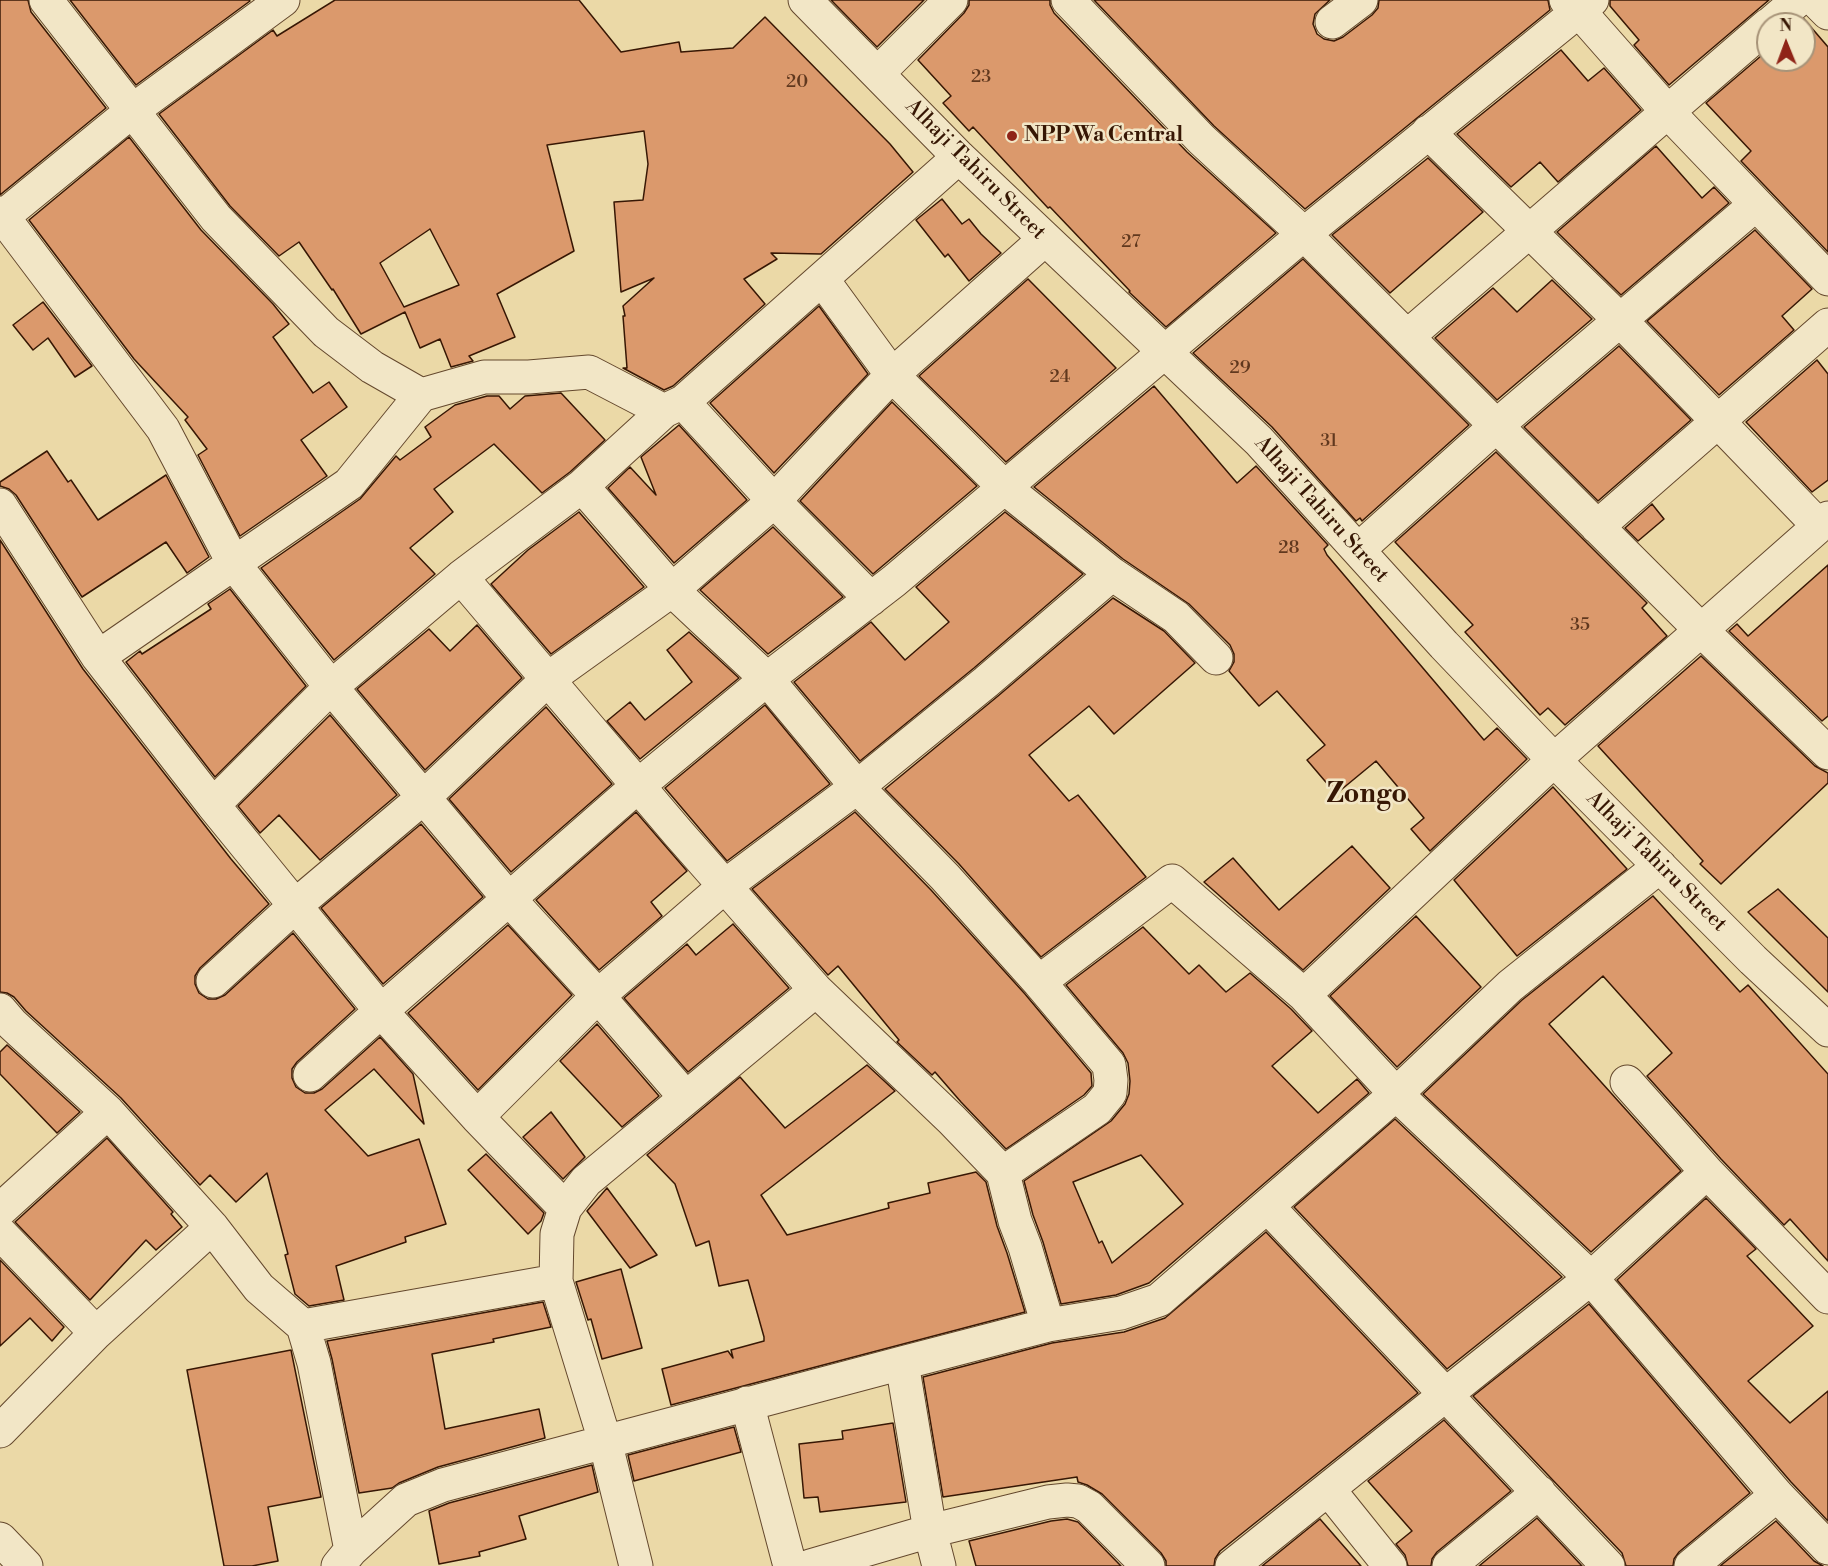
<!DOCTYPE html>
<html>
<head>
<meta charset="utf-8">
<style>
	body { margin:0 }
	#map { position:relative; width:1828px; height:1566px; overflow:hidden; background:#ebd9a7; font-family:"Libre Bodoni",serif }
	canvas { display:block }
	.north { position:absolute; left:1756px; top:12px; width:60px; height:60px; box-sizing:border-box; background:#f2e6c6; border:2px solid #a79378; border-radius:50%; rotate:359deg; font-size:16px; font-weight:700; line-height:24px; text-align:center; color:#371704 }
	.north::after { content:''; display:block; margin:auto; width:21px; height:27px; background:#8f2418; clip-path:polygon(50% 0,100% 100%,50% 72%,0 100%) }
</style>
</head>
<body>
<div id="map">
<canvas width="1828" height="1566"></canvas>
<div class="north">N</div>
</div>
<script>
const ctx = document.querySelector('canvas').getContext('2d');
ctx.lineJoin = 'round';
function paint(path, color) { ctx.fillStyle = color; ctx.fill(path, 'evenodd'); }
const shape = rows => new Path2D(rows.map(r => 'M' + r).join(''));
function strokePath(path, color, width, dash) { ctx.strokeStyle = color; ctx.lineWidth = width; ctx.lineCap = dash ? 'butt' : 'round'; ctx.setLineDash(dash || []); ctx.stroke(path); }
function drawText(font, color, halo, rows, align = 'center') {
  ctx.font = font + ' "Libre Bodoni",serif'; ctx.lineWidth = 5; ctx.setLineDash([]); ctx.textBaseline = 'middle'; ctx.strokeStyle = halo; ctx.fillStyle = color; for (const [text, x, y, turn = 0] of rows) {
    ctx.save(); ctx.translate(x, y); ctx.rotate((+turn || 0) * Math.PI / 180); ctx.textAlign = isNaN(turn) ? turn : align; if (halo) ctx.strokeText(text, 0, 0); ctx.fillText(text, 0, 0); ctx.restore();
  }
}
const building = shape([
	[0,0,28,0,31,12,106,108,0,195,0,0],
	[70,0,249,0,250,1,136,85,70,0],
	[335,0,579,0,621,52,679,42,681,52,733,48,765,17,890,144,913,172,821,254,771,253,777,259,744,279,765,304,673,386,664,390,623,368,627,368,623,316,625,316,623,306,654,278,621,292,614,202,643,200,648,164,644,131,547,145,574,251,497,294,515,337,469,356,473,361,451,367,440,339,420,348,405,312,361,334,333,289,332,290,299,242,279,256,230,206,159,114,273,30,277,36,335,0],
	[430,229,459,285,404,307,380,263,430,229],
	[831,0,924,0,877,47,831,0],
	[969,0,1050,0,1050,5,1054,13,1187,152,1276,233,1166,327,1129,292,1130,291,1050,207,1048,208,973,127,969,131,943,103,951,96,918,60,964,13,969,5,969,0],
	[1094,0,1330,0,1315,14,1313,24,1317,34,1324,39,1334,41,1343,37,1372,15,1378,8,1379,0,1548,0,1550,10,1305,209,1214,126,1094,0],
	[1610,0,1769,0,1669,85,1634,45,1639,40,1610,6,1610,0],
	[1804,19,1828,47,1828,252,1741,161,1751,151,1706,103,1768,50,1768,60,1804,60,1804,24,1799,24,1804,19],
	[1561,50,1588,81,1604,68,1641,110,1558,182,1540,162,1511,187,1457,134,1561,50],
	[129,137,201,230,273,304,289,324,273,337,313,393,329,382,347,407,301,440,327,476,240,536,198,455,207,449,185,420,188,417,134,359,29,220,129,137],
	[1656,146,1702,198,1714,187,1729,203,1621,295,1557,232,1656,146],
	[1428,158,1483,212,1390,293,1332,235,1428,158],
	[942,199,962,224,969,219,981,234,1001,253,969,281,948,254,945,257,916,220,942,199],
	[1755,230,1812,289,1782,316,1794,330,1719,395,1647,321,1755,230],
	[1303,259,1469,425,1362,521,1360,518,1356,521,1272,427,1193,353,1303,259],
	[1028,279,1116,368,1006,462,919,376,1028,279],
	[1552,280,1592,319,1497,400,1435,338,1493,288,1517,312,1552,280],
	[43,302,92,366,75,377,48,338,33,350,13,325,43,302],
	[819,306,868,374,774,473,710,403,819,306],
	[1619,346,1691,420,1598,501,1524,427,1619,346],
	[1817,360,1828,374,1828,480,1812,492,1746,422,1817,360],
	[1154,386,1237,483,1256,466,1328,545,1324,549,1327,555,1484,740,1497,728,1527,759,1430,851,1411,829,1424,818,1376,761,1336,794,1307,760,1325,745,1277,691,1259,706,1229,671,1234,662,1234,654,1230,645,1189,604,1123,559,1034,487,1154,386],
	[561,393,605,440,570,472,542,493,494,444,434,489,453,512,410,548,435,574,334,660,261,568,360,499,396,456,400,460,431,437,425,427,455,405,487,396,499,396,510,409,525,396,561,393],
	[892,402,977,486,873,574,800,501,892,402],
	[679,425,747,500,674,563,608,488,630,467,656,495,641,457,679,425],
	[47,451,68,482,71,480,98,520,166,475,209,557,187,573,166,542,82,597,16,495,9,489,0,486,0,482,47,451],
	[1496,452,1647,603,1642,608,1667,636,1565,725,1548,708,1540,715,1465,632,1473,625,1395,542,1496,452],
	[1652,504,1664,519,1638,541,1625,528,1652,504],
	[579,512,644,587,551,654,491,584,528,550,579,512],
	[1005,512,1083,574,974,668,860,761,794,682,871,622,905,660,949,622,916,587,1005,512],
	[773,527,843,597,768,654,700,590,773,527],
	[0,540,83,669,231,859,269,904,200,968,195,976,195,984,199,993,208,999,216,999,225,995,293,933,355,1009,297,1062,292,1069,292,1078,296,1087,305,1093,314,1093,322,1089,380,1037,413,1074,424,1124,374,1069,325,1110,368,1156,419,1139,446,1224,405,1237,406,1242,336,1266,344,1300,309,1306,295,1294,285,1255,288,1254,267,1173,236,1202,210,1175,200,1185,121,1098,26,1011,14,997,7,993,0,992,0,540],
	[1828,565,1828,716,1822,721,1729,631,1737,624,1748,636,1828,565],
	[230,589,306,686,215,777,126,662,140,651,142,654,211,609,208,604,230,589],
	[1113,598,1164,631,1195,663,1114,734,1089,706,1029,755,1069,801,1078,795,1146,877,1041,957,959,864,885,789,998,696,1113,598],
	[477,625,522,678,425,770,357,689,429,629,450,651,477,625],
	[689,632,739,678,640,759,607,721,630,702,645,720,692,682,667,650,689,632],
	[1701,656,1815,766,1828,773,1828,783,1721,884,1700,864,1703,861,1598,746,1701,656],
	[765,705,830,784,727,861,665,788,765,705],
	[546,707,612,784,511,872,449,799,546,707],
	[330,715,397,795,320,860,279,815,260,833,238,806,330,715],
	[1553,787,1627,869,1517,956,1454,880,1553,787],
	[636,812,687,871,651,902,662,916,599,970,536,900,636,812],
	[855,812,931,890,1025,994,1091,1073,1092,1086,1084,1095,1006,1149,961,1102,935,1072,932,1075,897,1042,899,1040,838,966,828,975,752,889,855,812],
	[421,824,483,897,383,984,321,908,421,824],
	[1352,846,1390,888,1303,970,1204,882,1233,858,1279,910,1352,846],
	[1778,889,1828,938,1828,992,1748,912,1778,889],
	[1653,896,1740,992,1748,985,1828,1074,1828,1261,1790,1219,1784,1225,1721,1159,1647,1076,1672,1053,1603,976,1549,1024,1681,1171,1591,1252,1423,1094,1522,1000,1653,896],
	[1416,916,1481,987,1397,1067,1330,996,1416,916],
	[733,924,789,988,688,1072,624,998,687,944,696,955,733,924],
	[508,925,572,995,478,1090,408,1013,508,925],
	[1143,927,1189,974,1199,965,1226,992,1250,973,1291,1009,1312,1031,1272,1066,1318,1113,1357,1079,1369,1093,1149,1283,1116,1295,1061,1304,1043,1242,1033,1215,1024,1181,1111,1121,1125,1104,1129,1094,1130,1081,1128,1063,1123,1053,1066,985,1143,927],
	[1141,1155,1183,1204,1112,1263,1102,1241,1099,1243,1073,1182,1141,1155],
	[597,1024,659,1096,622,1127,560,1061,597,1024],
	[7,1045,80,1112,57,1133,0,1074,0,1052,7,1045],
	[867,1065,895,1091,761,1195,787,1235,889,1208,888,1203,930,1193,928,1183,976,1172,986,1182,997,1226,1007,1253,1025,1312,671,1405,662,1369,728,1351,733,1358,731,1350,764,1341,764,1337,748,1280,719,1286,709,1241,696,1246,675,1184,647,1155,740,1077,785,1128,867,1065],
	[551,1112,585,1157,563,1179,523,1137,551,1112],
	[1395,1119,1562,1277,1447,1369,1294,1207,1395,1119],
	[107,1138,173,1212,171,1214,182,1227,156,1250,146,1240,90,1300,15,1222,107,1138],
	[486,1154,544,1213,541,1221,528,1234,468,1170,486,1154],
	[607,1188,657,1255,630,1268,587,1211,607,1188],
	[1706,1198,1756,1249,1747,1256,1813,1326,1748,1381,1790,1423,1828,1391,1828,1521,1791,1482,1617,1280,1706,1198],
	[1266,1232,1418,1393,1220,1551,1215,1559,1214,1566,1166,1566,1166,1561,1161,1553,1102,1494,1087,1485,1078,1482,1077,1477,943,1497,923,1377,1052,1343,1124,1332,1165,1318,1266,1232],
	[0,1260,64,1327,52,1341,30,1318,0,1346,0,1260],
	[621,1269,642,1348,602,1359,591,1319,588,1320,576,1282,621,1269],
	[543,1302,551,1327,493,1339,494,1342,432,1354,445,1429,539,1409,545,1438,438,1467,399,1483,392,1488,359,1493,332,1359,327,1341,543,1302],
	[1589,1304,1750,1493,1679,1552,1674,1559,1673,1566,1626,1566,1622,1553,1473,1396,1589,1304],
	[291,1350,321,1497,268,1507,278,1561,252,1566,224,1566,187,1370,291,1350],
	[1444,1420,1511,1491,1437,1552,1432,1559,1431,1566,1408,1566,1405,1555,1396,1544,1412,1531,1368,1481,1444,1420],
	[893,1423,906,1502,820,1512,818,1497,804,1498,799,1444,843,1439,842,1431,893,1423],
	[734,1427,741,1452,634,1481,628,1455,734,1427],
	[592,1465,598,1492,519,1516,526,1539,479,1552,480,1556,439,1564,429,1511,449,1503,592,1465],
	[1537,1518,1582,1566,1479,1566,1537,1518],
	[1067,1519,1078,1522,1121,1566,976,1566,969,1541,1051,1521,1067,1519],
	[1320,1519,1361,1566,1262,1566,1320,1519],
	[1776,1521,1814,1561,1823,1566,1720,1566,1776,1521]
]);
const minor = shape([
	[46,0,216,218,326,332,372,367,421,395,484,377,529,377,589,372,664,411,683,402,774,501,871,599],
	[805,0,959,157,1259,441,1444,645,1554,760,1753,960,1828,1030],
	[1068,0,1201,139,1304,234,1701,630,1828,753],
	[1566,0,1579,11,1667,111,1828,279],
	[1815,0,1828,13],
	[1332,22,1361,0],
	[1770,24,1798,0],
	[878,73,951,0],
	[1428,132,1620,320,1819,526],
	[0,213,163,429,234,564,331,687,509,899,598,996,686,1098],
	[0,219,132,111,283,0],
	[822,279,892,375,1005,488,1112,574,1176,617,1216,658],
	[1408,336,1768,25],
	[421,395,349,484,98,657,213,805,381,1011,477,1117,565,1208],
	[683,402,959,157],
	[582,486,672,590,767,679,857,787,945,877,1039,982,1109,1065,1111,1080,1110,1093,1097,1109,1003,1173],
	[0,505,98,657],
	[1597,527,1828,325],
	[1358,550,1495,427,1755,205],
	[461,577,679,834,816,990,952,1120,1003,1173,1015,1221,1025,1247,1048,1325],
	[213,805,331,687,461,577,582,486,664,411],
	[213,981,296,905,424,797,548,679,672,590,774,501,892,375,1045,239],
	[1039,982,1172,881,1304,995,1396,1094,1591,1278,1777,1495,1828,1548],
	[1304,995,1554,760,1828,518],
	[0,1010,12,1024,108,1112,212,1227,259,1288,303,1326,314,1363,351,1550],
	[310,1075,381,1011,639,785,767,679,894,581,1304,234,1592,0],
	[1627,1082,1707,1172,1828,1297],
	[477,1117,598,996,725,886,857,787,986,682,1112,574],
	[1268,1207,1608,1566],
	[0,1210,108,1112],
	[0,1233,96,1333],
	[303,1326,556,1281],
	[902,1363,930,1531,939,1566],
	[747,1403,790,1566],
	[0,1431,96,1333,212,1227],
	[1329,1490,1390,1566],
	[0,1539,26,1566],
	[338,1566,351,1550,406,1500,443,1485,902,1363,1048,1325,1121,1313,1159,1300,1396,1094,1510,986,1660,866],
	[636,1566,605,1441,556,1281,557,1234,565,1208,586,1181,816,990],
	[810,1566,930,1531,1048,1502,1067,1500,1078,1501,1089,1507,1148,1566],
	[1232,1566,1591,1278,1707,1172],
	[1449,1566,1539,1492],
	[1691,1566,1777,1495]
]);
const markers = [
	[1012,136,6,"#8f2418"]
];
const numberNames = [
	["23",981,78],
	["20",797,83],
	["27",1131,243],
	["29",1240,369],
	["24",1060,378],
	["31",1329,442],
	["28",1289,549],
	["35",1580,626]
];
const poiNames = [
	["NPP Wa Central",1024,136]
];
const streetNames = [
	["Alhaji Tahiru Street",975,170,45],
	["Alhaji Tahiru Street",1321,510,48],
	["Alhaji Tahiru Street",1656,862,45]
];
const districtNames = [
	["Zongo",1367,796]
];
paint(building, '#db996c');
strokePath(building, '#371704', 1.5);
strokePath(minor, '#64482d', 35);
strokePath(minor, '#f2e6c6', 33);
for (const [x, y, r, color] of markers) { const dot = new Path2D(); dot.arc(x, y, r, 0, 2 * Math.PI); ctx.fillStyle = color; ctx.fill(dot); strokePath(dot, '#f2e6c6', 2); }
drawText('18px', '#60381e', null, numberNames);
drawText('bold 21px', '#371704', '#f2e6c6', poiNames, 'left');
drawText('21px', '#371704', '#f2e6c6', streetNames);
drawText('bold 27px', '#371704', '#f2e6c6', districtNames);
</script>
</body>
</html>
